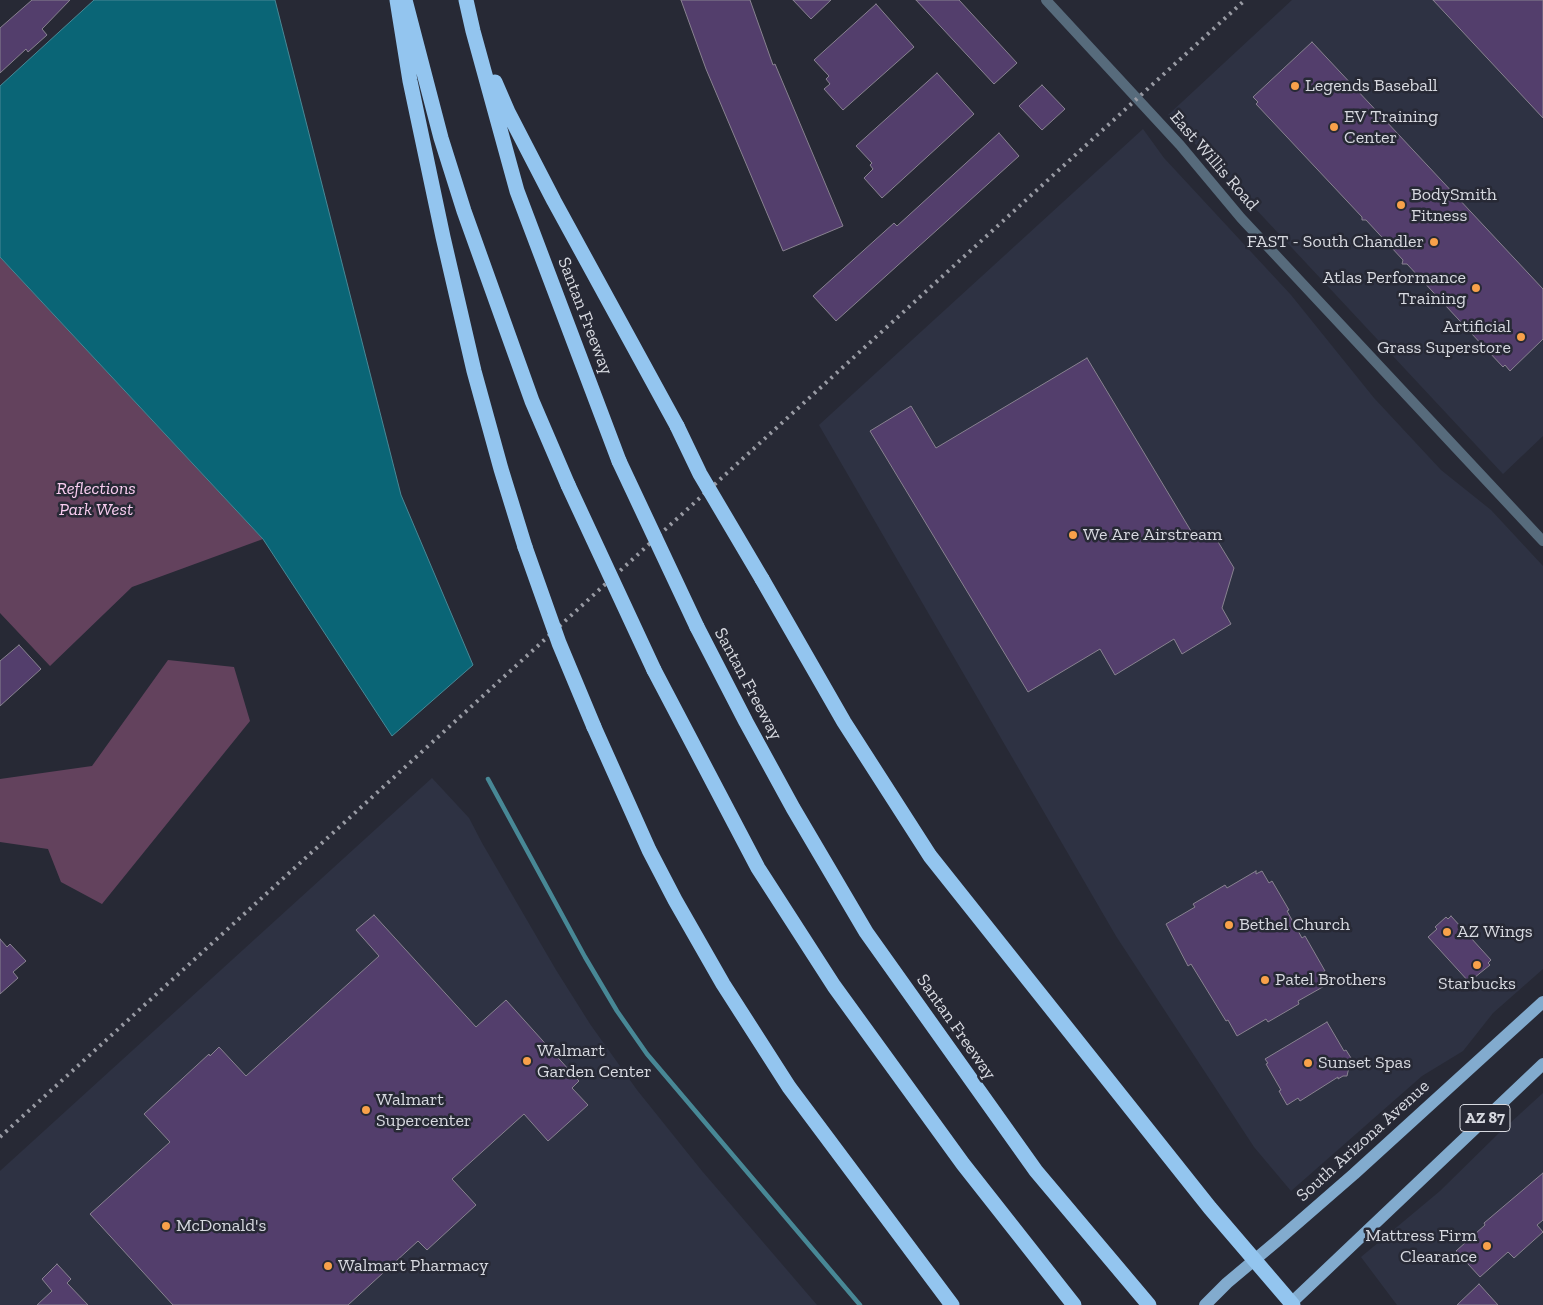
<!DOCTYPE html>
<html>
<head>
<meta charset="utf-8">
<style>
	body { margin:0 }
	canvas { display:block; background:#272935 }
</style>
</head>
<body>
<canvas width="1543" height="1305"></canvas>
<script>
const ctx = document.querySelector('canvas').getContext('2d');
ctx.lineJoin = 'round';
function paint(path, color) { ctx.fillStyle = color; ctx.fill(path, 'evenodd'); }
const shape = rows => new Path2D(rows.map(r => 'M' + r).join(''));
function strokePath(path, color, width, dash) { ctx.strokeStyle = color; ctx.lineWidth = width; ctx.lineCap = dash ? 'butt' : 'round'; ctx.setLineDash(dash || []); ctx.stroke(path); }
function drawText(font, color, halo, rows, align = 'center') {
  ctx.font = font + ' "Zilla Slab",serif'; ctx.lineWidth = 5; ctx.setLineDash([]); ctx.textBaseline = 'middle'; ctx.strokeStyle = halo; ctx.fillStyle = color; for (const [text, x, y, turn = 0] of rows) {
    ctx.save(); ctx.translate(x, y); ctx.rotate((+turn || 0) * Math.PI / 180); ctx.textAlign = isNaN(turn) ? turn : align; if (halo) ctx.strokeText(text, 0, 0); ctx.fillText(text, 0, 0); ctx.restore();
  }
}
const built = shape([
	[1292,0,1543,0,1543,436,1503,474,1168,115],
	[1143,129,1164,158,1291,295,1374,398,1441,470,1491,510,1543,566,1543,969,1493,1013,1463,1051,1422,1076,1291,1191,1254,1147,1116,936,819,425],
	[432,778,469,818,482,843,556,970,590,1024,637,1090,702,1171,817,1305,0,1305,0,1171],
	[1543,1093,1543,1305,1397,1305,1361,1257,1440,1191,1498,1134]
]);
const green = shape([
	[0,257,263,539,132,587,50,666,0,613],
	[168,660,234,667,250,721,102,904,61,882,48,849,0,842,0,779,92,766]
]);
const water = shape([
	[94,0,275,0,401,495,473,665,392,736,263,539,0,257,0,86,94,0]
]);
const stream = shape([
	[488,779,585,957,617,1011,647,1054,860,1305]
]);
const building = shape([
	[32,0,70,0,42,29,47,35,28,52,26,49,0,73,0,28,32,0],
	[681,0,750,0,773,65,775,64,843,226,783,251,706,69,681,0],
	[793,0,831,0,811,19,793,0],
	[916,0,959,0,1017,63,994,84,916,0],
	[1433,0,1543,0,1543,118,1433,0],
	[876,4,914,47,843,110,824,89,830,84,826,79,829,76,814,60,876,4],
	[1312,42,1543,289,1543,339,1510,371,1505,365,1503,367,1488,351,1484,351,1484,347,1407,264,1402,264,1403,260,1366,220,1362,220,1362,217,1256,104,1258,102,1253,97,1312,42],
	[937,73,974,114,882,198,864,178,873,169,870,165,872,163,856,146,937,73],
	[1042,85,1065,109,1042,130,1019,106,1042,85],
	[999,133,1019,156,836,321,813,296,894,223,897,226,999,133],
	[1087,358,1197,541,1212,532,1234,568,1222,608,1231,624,1182,654,1174,639,1115,675,1100,649,1028,692,870,431,911,406,936,448,1087,358],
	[19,645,41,669,0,706,0,661,19,645],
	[1256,871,1256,874,1262,871,1269,883,1272,881,1289,910,1287,911,1302,938,1305,936,1325,971,1321,973,1328,984,1298,1001,1299,1004,1268,1022,1266,1019,1237,1036,1228,1020,1226,1021,1191,964,1188,966,1166,924,1195,907,1193,904,1225,885,1227,888,1256,871],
	[374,915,476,1027,506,1000,579,1081,572,1088,588,1105,548,1141,524,1114,452,1179,476,1205,427,1250,418,1241,348,1305,173,1305,90,1214,170,1142,144,1114,209,1054,210,1056,219,1047,246,1076,379,956,356,930,374,915],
	[1451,916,1491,960,1488,963,1490,965,1469,982,1428,937,1437,929,1435,927,1446,917,1448,919,1451,916],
	[0,939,7,947,10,944,26,961,13,972,18,978,0,994,0,939],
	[1327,1022,1344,1051,1346,1050,1351,1058,1347,1076,1343,1076,1338,1079,1338,1077,1300,1101,1298,1098,1287,1105,1279,1091,1281,1090,1266,1064,1268,1063,1265,1059,1327,1022],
	[1543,1173,1543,1220,1537,1225,1543,1232,1514,1258,1508,1252,1480,1277,1456,1251,1485,1225,1484,1223,1543,1173],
	[57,1264,71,1279,67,1283,88,1305,37,1305,52,1291,42,1279,57,1264],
	[1479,1284,1498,1305,1457,1305,1479,1284]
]);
const tertiary = shape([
	[1046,0,1180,145,1241,218,1543,541]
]);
const primary = shape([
	[1205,1305,1227,1283,1277,1241,1354,1174,1543,1002],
	[1289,1305,1543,1064]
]);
const motorway = shape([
	[397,0,410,81,443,237,474,371,501,469,525,547],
	[405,0,441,138,464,211,532,401,568,485],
	[466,0,473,31,517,191,619,461],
	[495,82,508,112,554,201,677,426],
	[762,579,844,722,930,856,1210,1208,1293,1305],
	[697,627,746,722,793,808,866,932,1036,1171,1149,1305],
	[654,670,758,868,834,986,963,1164,1074,1305],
	[594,727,649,850,675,900,723,984,789,1087,952,1305]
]);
const rail = shape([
	[0,1137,1245,0]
]);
const motorwayBridge = shape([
	[677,426,700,474,762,579],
	[619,461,697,627],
	[568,485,654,670],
	[525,547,559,643,594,727]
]);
const markers = [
	[1295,86,5,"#f8a14a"],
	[1334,127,5,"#f8a14a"],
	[1401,205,5,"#f8a14a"],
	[1434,242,5,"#f8a14a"],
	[1476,288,5,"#f8a14a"],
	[1521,337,5,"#f8a14a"],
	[1073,535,5,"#f8a14a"],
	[1229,925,5,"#f8a14a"],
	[1447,932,5,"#f8a14a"],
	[1477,965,5,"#f8a14a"],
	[1265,980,5,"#f8a14a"],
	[527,1061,5,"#f8a14a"],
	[1308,1063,5,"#f8a14a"],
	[366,1110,5,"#f8a14a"],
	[166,1226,5,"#f8a14a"],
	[1487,1246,5,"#f8a14a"],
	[328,1266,5,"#f8a14a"]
];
const shields = [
	[1485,1118,50]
];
const shieldNames = [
	["AZ 87",1485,1118]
];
const poiNames = [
	["Legends Baseball",1305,86],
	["EV Training",1344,117],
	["Center",1344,138],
	["BodySmith",1411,195],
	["Fitness",1411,216],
	["FAST - South Chandler",1424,242,"right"],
	["Atlas Performance",1466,278,"right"],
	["Training",1466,299,"right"],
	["Artificial",1511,327,"right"],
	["Grass Superstore",1511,348,"right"],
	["We Are Airstream",1083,535],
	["Bethel Church",1239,925],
	["AZ Wings",1457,932],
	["Patel Brothers",1275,980],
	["Starbucks",1477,984,"center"],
	["Walmart",537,1051],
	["Garden Center",537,1072],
	["Sunset Spas",1318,1063],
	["Walmart",376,1100],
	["Supercenter",376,1121],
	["McDonald's",176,1226],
	["Mattress Firm",1477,1236,"right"],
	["Clearance",1477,1257,"right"],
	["Walmart Pharmacy",338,1266]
];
const streetNames = [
	["East Willis Road",1214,161,49],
	["Santan Freeway",585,316,69],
	["Santan Freeway",748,684,62],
	["Santan Freeway",956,1027,55],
	["South Arizona Avenue",1363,1141,-42]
];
const parkNames = [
	["Reflections",96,489],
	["Park West",96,510]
];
paint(built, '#2e3243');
paint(green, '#63425d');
paint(water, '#0a6576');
strokePath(water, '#488896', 1);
strokePath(stream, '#488896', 4.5);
paint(building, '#533e6c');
strokePath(building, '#888290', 1);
strokePath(tertiary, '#576b7c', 10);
strokePath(primary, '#82abce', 12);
strokePath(motorway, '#93c5ef', 15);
strokePath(rail, '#999ba4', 4, [2.5, 5]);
strokePath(motorwayBridge, '#93c5ef', 15);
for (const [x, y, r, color] of markers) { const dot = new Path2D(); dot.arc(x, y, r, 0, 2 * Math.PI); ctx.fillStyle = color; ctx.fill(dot); strokePath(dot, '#272935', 2); }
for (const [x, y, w] of shields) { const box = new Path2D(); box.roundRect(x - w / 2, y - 13.5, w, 27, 4); ctx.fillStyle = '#272935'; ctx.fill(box); strokePath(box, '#d7d9e0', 1); }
drawText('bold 16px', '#d7d9e0', null, shieldNames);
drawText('18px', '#d7d9e0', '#272935', poiNames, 'left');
drawText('18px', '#d7d9e0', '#272935', streetNames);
drawText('italic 18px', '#f9cdf0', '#272935', parkNames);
</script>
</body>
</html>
